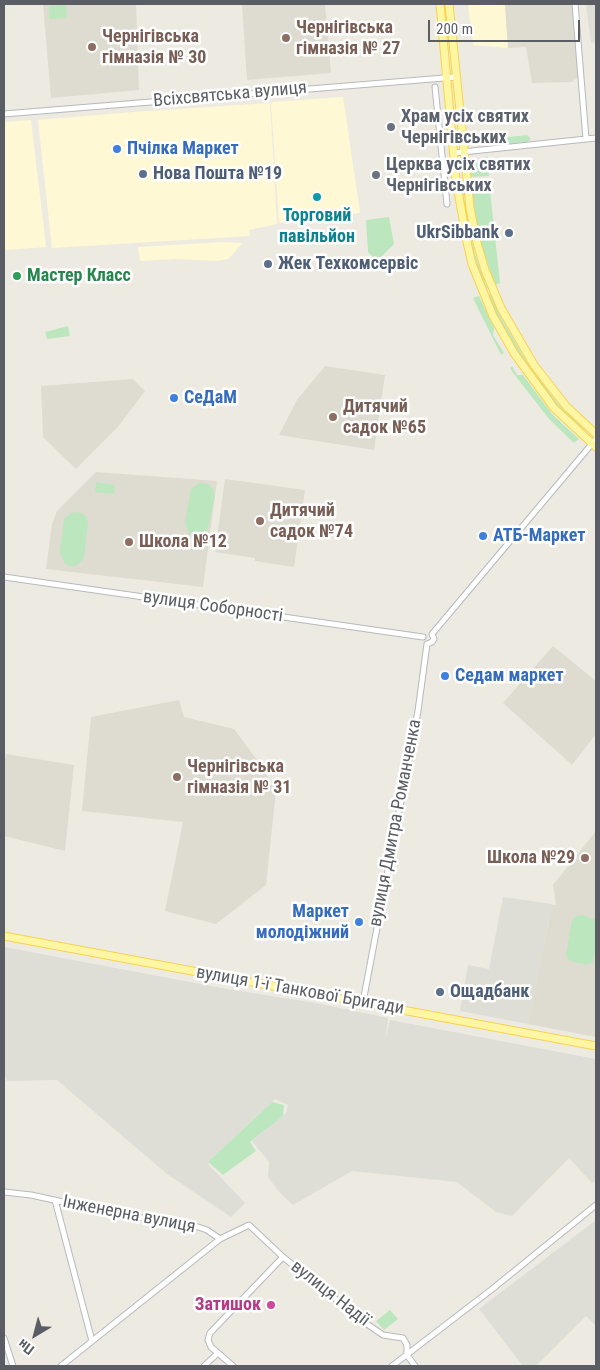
<!DOCTYPE html>
<html>
<head>
<meta charset="utf-8">
<style>
	body { margin:0 }
	#map { position:relative; width:600px; height:1370px; overflow:hidden; background:#edebe1; font-family:"Roboto Condensed",sans-serif }
	canvas { display:block }
	.frame { position:absolute; inset:0; border:5px solid #5a5d63; pointer-events:none }
	.north { position:absolute; left:10px; top:1310px; width:50px; height:50px; -webkit-text-stroke:4px #fff; paint-order:stroke; rotate:217deg; font-size:14px; font-weight:700; line-height:20px; text-align:center; color:#5a5d63 }
	.north::after { content:''; display:block; margin:auto; width:18px; height:22px; background:#5a5d63; clip-path:polygon(50% 0,100% 100%,50% 72%,0 100%) }
	.scale { position:absolute; left:428px; top:20px; width:152px; height:22px; box-sizing:border-box; border:2px solid #5a5d63; border-top:0; padding-left:6px; font-size:15px; line-height:18px; white-space:nowrap; color:#5a5d63; -webkit-text-stroke:4px #fff; paint-order:stroke }
</style>
</head>
<body>
<div id="map">
<canvas width="600" height="1370"></canvas>
<div class="frame"></div>
<div class="north">Пн</div>
<div class="scale">200 m</div>
</div>
<script>
const ctx = document.querySelector('canvas').getContext('2d');
ctx.lineJoin = 'round';
function paint(path, color) { ctx.fillStyle = color; ctx.fill(path, 'evenodd'); }
const shape = rows => new Path2D(rows.map(r => 'M' + r).join(''));
function strokePath(path, color, width, dash) { ctx.strokeStyle = color; ctx.lineWidth = width; ctx.lineCap = dash ? 'butt' : 'round'; ctx.setLineDash(dash || []); ctx.stroke(path); }
function drawText(font, color, halo, rows, align = 'center') {
  ctx.font = font + ' "Roboto Condensed",sans-serif'; ctx.lineWidth = 5; ctx.setLineDash([]); ctx.textBaseline = 'middle'; ctx.strokeStyle = halo; ctx.fillStyle = color; for (const [text, x, y, turn = 0] of rows) {
    ctx.save(); ctx.translate(x, y); ctx.rotate((+turn || 0) * Math.PI / 180); ctx.textAlign = isNaN(turn) ? turn : align; if (halo) ctx.strokeText(text, 0, 0); ctx.fillText(text, 0, 0); ctx.restore();
  }
}
const commercial = shape([
	[468,4,505,4,508,48,473,45],
	[343,97,360,213,279,223,271,102],
	[270,103,277,224,249,230,250,236,52,248,38,120,133,112],
	[31,120,46,247,4,250,4,122],
	[223,242,243,243,228,259,216,261,176,259,140,261,138,247]
]);
const industrial = shape([
	[586,4,596,4,596,42,591,43],
	[503,897,552,904,528,1024,460,1011,468,965,489,969],
	[4,947,227,989,316,1003,388,1018,386,1039,390,1020,596,1059,596,1180,592,1183,569,1158,512,1216,496,1212,457,1182,352,1171,293,1205,280,1193,268,1177,269,1162,252,1141,286,1113,288,1105,275,1099,208,1162,209,1165,245,1203,231,1217,167,1174,57,1080,7,1081,4,1072],
	[596,1220,596,1326,586,1316,536,1366,523,1366,479,1309]
]);
const education = shape([
	[43,4,136,4,139,90,51,98],
	[242,4,325,4,331,73,247,80],
	[505,4,572,4,578,77,572,82,532,83,526,47,508,48],
	[325,366,385,375,374,450,279,435,297,400],
	[133,379,145,391,117,428,76,469,43,437,41,386],
	[96,472,217,481,203,587,46,569,52,524,57,511],
	[225,479,305,490,294,567,255,561,255,558,215,552],
	[553,646,596,681,596,734,572,765,503,703],
	[179,700,184,717,234,729,260,764,276,790,266,885,216,924,165,911,183,822,82,811,91,717],
	[6,754,74,765,65,851,4,836,4,767],
	[596,831,596,1037,528,1024,552,905,556,905,553,885]
]);
const green = shape([
	[66,5,67,18,49,19,49,6],
	[527,135,531,139,527,142,494,145,501,138],
	[488,156,489,176,470,177,473,166,477,162],
	[489,181,500,283,495,285,477,231,471,182],
	[460,183,462,184,467,217,475,254,487,288,485,289,469,240],
	[389,217,394,244,381,257,373,257,368,252,366,220],
	[490,294,504,323,527,362,558,404,585,430,584,431,558,408,519,355,495,312,488,295],
	[479,296,494,328,493,335,504,353,501,355,473,298],
	[68,326,70,336,47,339,45,332],
	[512,366,517,375,523,375,553,415,579,439,574,443,549,419,514,374,510,368],
	[96,482,115,485,114,494,95,492],
	[199,483,209,484,213,489,215,495,208,528,207,531,199,537,189,534,185,523,191,489],
	[77,512,81,513,86,517,88,523,84,557,83,560,75,566,70,566,65,564,60,553,64,519,71,513],
	[582,915,596,920,596,947,593,962,587,965,570,961,566,955,572,920,575,917],
	[272,1102,284,1105,283,1116,250,1142,256,1151,223,1175,208,1162],
	[390,1310,398,1319,384,1330,376,1321]
]);
const minor = shape([
	[575,4,586,139],
	[435,87,447,204],
	[4,114,456,77],
	[453,153,596,138],
	[4,577,423,637],
	[427,644,432,642,434,639,432,634,596,439],
	[363,1002,418,711,427,644],
	[4,1192,31,1195,118,1214,198,1227,207,1230,220,1239,249,1225,283,1257,367,1324,383,1335,403,1338,407,1345,407,1355,415,1366],
	[55,1200,92,1341],
	[4,1338,13,1366],
	[218,1353,233,1366],
	[61,1366,220,1239],
	[204,1366,218,1353,211,1347,208,1340,210,1333,283,1257],
	[392,1366,491,1290,596,1205]
]);
const major = shape([
	[440,4,456,180,467,242,472,264,493,316,514,353,554,408,596,447],
	[449,4,470,208,477,243,485,270,501,308,534,365,566,406,596,434],
	[4,936,596,1046]
]);
const markers = [
	[286,38,5,"#8d6e63"],
	[92,47,5,"#8d6e63"],
	[391,127,5,"#6b7280"],
	[117,149,5,"#3f7fe0"],
	[143,174,5,"#5c6f8a"],
	[376,175,5,"#6b7280"],
	[317,197,5,"#0f9aa8"],
	[509,233,5,"#5c6f8a"],
	[268,264,5,"#5c6f8a"],
	[17,276,5,"#2e9e5b"],
	[174,398,5,"#3f7fe0"],
	[333,417,5,"#8d6e63"],
	[260,521,5,"#8d6e63"],
	[483,536,5,"#3f7fe0"],
	[129,542,5,"#8d6e63"],
	[445,676,5,"#3f7fe0"],
	[177,777,5,"#8d6e63"],
	[585,858,5,"#8d6e63"],
	[359,922,5,"#3f7fe0"],
	[440,992,5,"#5c6f8a"],
	[271,1305,5,"#d1479c"]
];
const educationNames = [
	["Чернігівська",296,28],
	["гімназія № 27",296,49],
	["Чернігівська",102,37],
	["гімназія № 30",102,58],
	["Дитячий",343,407],
	["садок №65",343,428],
	["Дитячий",270,511],
	["садок №74",270,532],
	["Школа №12",139,542],
	["Чернігівська",187,767],
	["гімназія № 31",187,788],
	["Школа №29",575,858,"right"]
];
const streetNames = [
	["Всіхсвятська вулиця",230,95,-5],
	["вулиця Соборності",213,607,8],
	["вулиця Дмитра Романченка",396,823,-79],
	["вулиця 1-ї Танкової Бригади",300,991,10],
	["Інженерна вулиця",129,1215,11],
	["вулиця Надії",330,1294,38]
];
const worshipNames = [
	["Храм усіх святих",401,117],
	["Чернігівських",401,138],
	["Церква усіх святих",386,165],
	["Чернігівських",386,186]
];
const shopNames = [
	["Пчілка Маркет",127,149],
	["СеДаМ",184,398],
	["АТБ-Маркет",493,536],
	["Седам маркет",455,676],
	["Маркет",349,912,"right"],
	["молодіжний",349,933,"right"]
];
const serviceNames = [
	["Нова Пошта №19",153,174],
	["UkrSibbank",499,233,"right"],
	["Жек Техкомсервіс",278,264],
	["Ощадбанк",450,992]
];
const cultureNames = [
	["Торговий",317,216],
	["павільйон",317,237]
];
const leisureNames = [
	["Мастер Класс",27,276]
];
const hotelNames = [
	["Затишок",261,1305]
];
paint(commercial, '#fff8d4');
paint(industrial, '#deddd6');
paint(education, '#dedbd0');
paint(green, '#bce7be');
strokePath(minor, '#b7b9be', 7);
strokePath(major, '#f8d34f', 9);
strokePath(minor, '#fff', 5);
strokePath(major, '#fff6a4', 7);
for (const [x, y, r, color] of markers) { const dot = new Path2D(); dot.arc(x, y, r, 0, 2 * Math.PI); ctx.fillStyle = color; ctx.fill(dot); strokePath(dot, '#fff', 2); }
drawText('bold 18px', '#785e54', '#fff', educationNames, 'left');
drawText('18px', '#5a5d63', '#fff', streetNames);
drawText('bold 18px', '#5b616d', '#fff', worshipNames, 'left');
drawText('bold 18px', '#366cbe', '#fff', shopNames, 'left');
drawText('bold 18px', '#4e5e75', '#fff', serviceNames, 'left');
drawText('bold 18px', '#0d838f', '#fff', cultureNames);
drawText('bold 18px', '#27864d', '#fff', leisureNames, 'left');
drawText('bold 18px', '#b23c85', '#fff', hotelNames, 'right');
</script>
</body>
</html>
